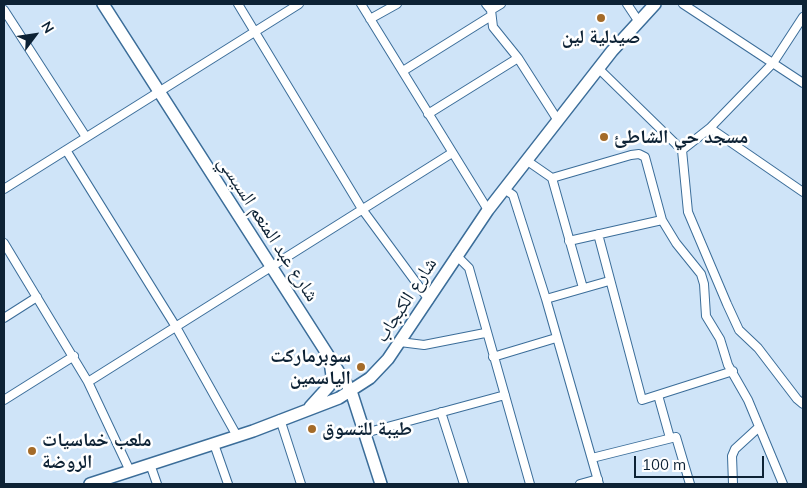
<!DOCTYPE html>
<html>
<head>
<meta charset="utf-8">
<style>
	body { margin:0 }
	#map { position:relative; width:807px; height:488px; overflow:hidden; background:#cfe4f8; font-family:Mulish,sans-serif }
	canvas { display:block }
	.frame { position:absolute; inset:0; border:5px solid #0d2235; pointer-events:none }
	.north { position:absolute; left:10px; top:10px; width:50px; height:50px; -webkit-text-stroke:4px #fff; paint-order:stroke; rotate:59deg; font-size:14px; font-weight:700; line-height:20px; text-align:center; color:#0d2235 }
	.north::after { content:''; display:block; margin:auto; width:18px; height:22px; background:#0d2235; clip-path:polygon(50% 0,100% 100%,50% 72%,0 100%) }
	.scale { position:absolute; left:634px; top:456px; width:130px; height:22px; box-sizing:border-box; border:2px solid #0d2235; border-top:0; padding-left:6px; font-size:15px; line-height:18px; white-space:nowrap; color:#0d2235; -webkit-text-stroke:4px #fff; paint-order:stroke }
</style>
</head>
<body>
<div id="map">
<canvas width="807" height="488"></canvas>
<div class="frame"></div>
<div class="north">N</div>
<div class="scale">100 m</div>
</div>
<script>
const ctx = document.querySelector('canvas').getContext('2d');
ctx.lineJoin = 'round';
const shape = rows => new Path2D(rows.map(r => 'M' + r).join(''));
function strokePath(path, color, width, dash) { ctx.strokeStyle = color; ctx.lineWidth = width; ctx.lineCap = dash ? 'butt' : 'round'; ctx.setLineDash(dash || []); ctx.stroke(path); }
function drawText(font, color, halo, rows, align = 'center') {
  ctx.font = font + ' Mulish,"Noto Naskh Arabic",sans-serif'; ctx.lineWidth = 5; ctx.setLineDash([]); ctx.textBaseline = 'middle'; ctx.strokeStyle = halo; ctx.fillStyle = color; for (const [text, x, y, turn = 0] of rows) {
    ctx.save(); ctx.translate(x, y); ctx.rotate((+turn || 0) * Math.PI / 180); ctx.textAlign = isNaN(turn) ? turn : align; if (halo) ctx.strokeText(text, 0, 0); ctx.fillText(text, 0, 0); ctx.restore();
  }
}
const street = shape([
	[238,4,362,209,429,300],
	[361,4,488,210],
	[486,4,491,10,493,27,518,58,557,119],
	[627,4,639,22],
	[683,4,803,83],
	[4,10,86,137],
	[491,10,501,4],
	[370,19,397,4],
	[598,68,682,150,688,212,727,304,739,330,758,348,797,399,803,404],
	[403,71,491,16],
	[428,114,518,58],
	[710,128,803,192],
	[66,150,176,327,237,436],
	[682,150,710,128,773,63,803,17],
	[526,160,552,178,631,155,639,154,645,157,662,220,676,243,701,274,704,284,706,316,720,339,728,365,748,400,783,484],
	[552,178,583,288],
	[4,189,299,4],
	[504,189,513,195,546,299,599,484],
	[598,234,642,400,733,371],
	[569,241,662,220],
	[4,243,88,382,130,471],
	[456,255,469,268,530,484],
	[546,299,609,281],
	[4,318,37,297],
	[400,342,424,345,485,333],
	[493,357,556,338],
	[88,382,452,153],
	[658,395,670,438],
	[4,400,74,356],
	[441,412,464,484],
	[280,419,301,484],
	[365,433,505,395],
	[214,444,228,484],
	[592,458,676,437,690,484],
	[150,464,157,484],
	[580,484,598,479],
	[733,484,732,456,735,449,759,427]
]);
const secondary = shape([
	[103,4,351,391,381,484],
	[310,407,329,386,332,376,330,361],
	[90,484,253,431,339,398,370,378,388,359,488,210,612,51,655,4]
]);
const markers = [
	[601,18,5,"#a46b29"],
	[604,137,5,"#a46b29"],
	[361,367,5,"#a46b29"],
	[312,429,5,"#a46b29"],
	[32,451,5,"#a46b29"]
];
const poiNames = [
	["صيدلية لين",601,37,"center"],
	["مسجد حي الشاطئ",614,137],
	["سوبرماركت",351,356,"right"],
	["الياسمين",351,378,"right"],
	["طيبة للتسوق",322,429],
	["ملعب خماسيات",42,440],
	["الروضة",42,462]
];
const streetNames = [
	["شارع عبد المنعم السيسي",268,229,57],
	["شارع الكبجاب",406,300,-57]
];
strokePath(street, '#3b6d99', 10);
strokePath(secondary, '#3b6d99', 14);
strokePath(street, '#fff', 8);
strokePath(secondary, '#fff', 11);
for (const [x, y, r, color] of markers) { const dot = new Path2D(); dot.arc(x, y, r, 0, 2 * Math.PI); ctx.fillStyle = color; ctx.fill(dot); strokePath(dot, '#fff', 2); }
drawText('bold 19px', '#0d2235', '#fff', poiNames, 'left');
drawText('19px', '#0d2235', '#fff', streetNames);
</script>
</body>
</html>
